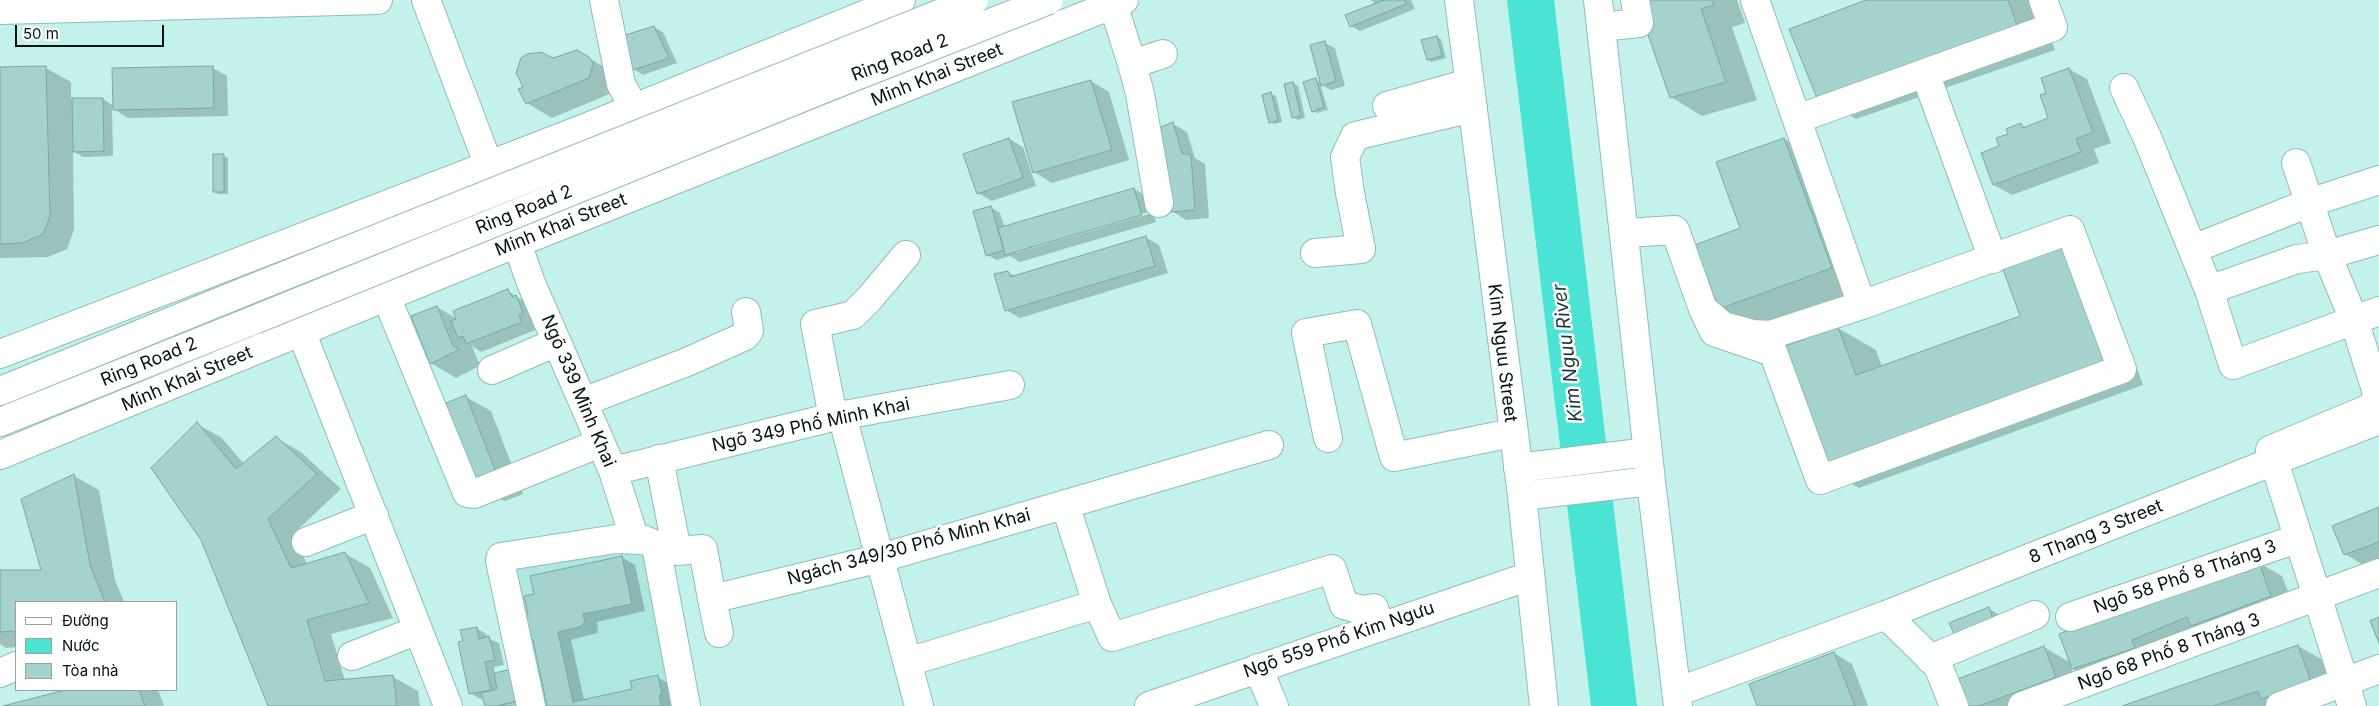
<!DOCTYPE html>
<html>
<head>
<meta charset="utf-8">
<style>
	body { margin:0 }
	#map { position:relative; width:2379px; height:706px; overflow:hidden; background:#c2f2eb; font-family:Inter,sans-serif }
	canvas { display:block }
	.legend { position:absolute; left:15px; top:601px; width:162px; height:90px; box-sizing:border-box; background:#fff; border:1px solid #9aa1a0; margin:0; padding:6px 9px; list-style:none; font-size:15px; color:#031312 }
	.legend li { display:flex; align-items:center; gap:10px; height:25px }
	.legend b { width:25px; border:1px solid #9aa1a0 }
	.scale { position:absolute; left:15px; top:25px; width:149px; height:22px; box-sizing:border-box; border:2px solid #031312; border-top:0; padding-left:6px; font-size:15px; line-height:18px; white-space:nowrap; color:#031312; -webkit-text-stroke:4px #fff; paint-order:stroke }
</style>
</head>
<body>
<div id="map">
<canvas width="2379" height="706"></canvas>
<ul class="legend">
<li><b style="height:6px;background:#fff"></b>Đường</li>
<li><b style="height:14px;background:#4ae3d4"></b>Nước</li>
<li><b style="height:14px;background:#a4d3cd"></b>Tòa nhà</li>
</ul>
<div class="scale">50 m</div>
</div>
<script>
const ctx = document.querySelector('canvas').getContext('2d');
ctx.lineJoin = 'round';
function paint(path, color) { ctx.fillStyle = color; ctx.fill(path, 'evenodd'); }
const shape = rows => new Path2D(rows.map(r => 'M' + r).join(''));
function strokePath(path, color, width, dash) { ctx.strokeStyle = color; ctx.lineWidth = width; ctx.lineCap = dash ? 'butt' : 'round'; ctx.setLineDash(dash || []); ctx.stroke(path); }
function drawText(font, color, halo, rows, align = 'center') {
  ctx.font = font + ' Inter,sans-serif'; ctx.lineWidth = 5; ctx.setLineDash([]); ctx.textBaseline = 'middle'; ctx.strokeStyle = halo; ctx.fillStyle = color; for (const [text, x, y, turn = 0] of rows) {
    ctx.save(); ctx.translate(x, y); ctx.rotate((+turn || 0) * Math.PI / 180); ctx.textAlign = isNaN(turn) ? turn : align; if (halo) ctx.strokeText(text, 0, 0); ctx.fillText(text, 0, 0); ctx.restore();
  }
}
const built = shape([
	[644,551,679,706,534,706,504,560,537,554]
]);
const water = shape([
	[1507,0,1554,0,1637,706,1591,706]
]);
const shadow = shape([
	[1371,0,1411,0,1415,9,1360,31,1351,26,1376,4],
	[1643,0,1737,0,1745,23,1732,27,1757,100,1702,116,1671,97],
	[1870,0,2037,0,2055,50,1856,119,1818,97],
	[654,27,663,32,677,63,643,75,634,69],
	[1437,37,1441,39,1446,58,1432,62,1428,60],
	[1325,43,1335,48,1345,86,1331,90,1320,84,1328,110,1317,113,1313,111,1315,80,1321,83],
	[577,51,614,73,614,92,552,118,527,103,524,88,553,60],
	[0,68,46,68,71,82,71,100,103,99,114,106,213,68,227,76,228,116,128,118,112,108,113,156,83,157,73,151,74,230,67,249,48,257,0,258],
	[2069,69,2087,79,2111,143,2094,149,2099,163,2012,195,1994,185,2001,147,2009,134,2021,125,2027,128,2050,119,2048,93],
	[1091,81,1109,92,1129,160,1052,183,1034,172],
	[1293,83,1298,86,1305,118,1298,120,1293,117],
	[1271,94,1276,96,1282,122,1274,124,1270,122],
	[1173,124,1187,132,1195,158,1205,164,1209,218,1186,220,1172,211],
	[1009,139,1023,147,1036,186,992,201,978,193],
	[1784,139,1822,161,1869,290,1758,330,1720,309,1742,229],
	[223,156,228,158,228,194,218,194,214,191],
	[1134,189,1148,197,1156,222,1020,262,1010,256,997,260,987,255,991,207,1000,213,1005,228],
	[1148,212,1149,214,1015,253,1015,251],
	[1145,237,1159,245,1168,273,1020,318,1006,310,1008,272,1015,276],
	[2063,249,2101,271,2143,385,1859,488,1821,466,1838,328,1876,350,1882,367,2022,317],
	[508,291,530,305,537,321,532,323,535,330,481,352,472,346,478,361,483,364,456,378,431,363,437,307,457,319],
	[466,397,491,411,523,494,505,501,496,498],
	[197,424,222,438,244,464,276,438,301,452,341,489,293,534,307,564,344,553,370,568,393,618,331,634,345,681,393,677,418,691,420,706,269,706],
	[74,476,99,490,115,580,124,602,16,602,16,647,6,648,0,644,0,571,43,572,23,500],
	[2379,509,2379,565,2370,569,2345,554],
	[621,557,635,565,645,611,597,622,598,631,597,633,571,640,584,700,633,690,657,677,671,685,673,706,548,706,535,643,530,640,529,615,535,595],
	[2257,562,2282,576,2295,610,2098,683,2071,668,2080,691,2041,706,1957,706,2044,647,2071,663],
	[1988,608,1998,614,2004,630,1967,645],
	[476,628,486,634,487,638,499,643,504,665,494,667,495,674,535,704,486,706,483,698,480,699,470,693,464,642],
	[2298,646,2323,660,2335,696,2308,706,2126,706],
	[1834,653,1852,664,1868,706,1758,706],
	[67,690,158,690,164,706,8,706]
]);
const building = shape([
	[1384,0,1405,0,1406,4,1350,27,1345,15,1384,0],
	[1641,0,1712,0,1714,5,1701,9,1726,82,1670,98,1646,29,1641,0],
	[1866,0,2008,0,2018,28,1817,98,1789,29,1866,0],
	[654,26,669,58,633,70,619,37,654,26],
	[1437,36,1442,56,1427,60,1421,40,1437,36],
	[1325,41,1336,81,1321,86,1310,45,1325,41],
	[577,50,589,57,593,63,589,78,526,104,518,89,523,87,516,73,521,58,527,54,541,52,553,58,577,50],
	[46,66,50,215,47,225,42,235,22,243,0,244,0,67,46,66],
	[213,66,214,108,113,110,112,68,213,66],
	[2069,68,2093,132,2076,139,2081,152,1993,185,1981,153,1999,146,1996,138,2008,134,2006,129,2021,123,2023,128,2048,118,2040,95,2046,93,2041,78,2069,68],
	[1316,78,1324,107,1312,112,1303,82,1316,78],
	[1091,80,1112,150,1033,173,1012,102,1091,80],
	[1293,82,1301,116,1292,118,1284,84,1293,82],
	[1271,92,1278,120,1269,123,1262,95,1271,92],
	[72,98,103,98,104,151,73,152,72,98],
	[1173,122,1182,153,1191,155,1195,210,1171,212,1164,162,1156,129,1173,122],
	[1009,138,1023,178,977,194,963,154,1009,138],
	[1784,138,1832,268,1719,309,1695,245,1740,228,1716,162,1784,138],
	[213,154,224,154,224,192,213,192,213,154],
	[1134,188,1142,215,1005,255,998,228,1134,188],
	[991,206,1004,250,986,256,973,211,991,206],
	[1146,236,1155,266,1005,311,994,274,1008,271,1010,277,1146,236],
	[2063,247,2105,363,1820,467,1777,349,1838,327,1856,375,2020,316,2003,269,2063,247],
	[508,289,512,297,516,295,523,313,519,315,522,322,466,344,463,336,458,338,451,321,456,319,453,311,508,289],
	[437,306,453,346,460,349,430,364,411,316,437,306],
	[466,395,499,480,479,488,439,406,466,395],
	[197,422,236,469,276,436,317,474,268,519,291,568,345,552,369,603,307,620,325,681,393,675,397,706,268,706,201,540,151,468,197,422],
	[74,474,90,565,105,602,16,602,16,631,0,632,0,570,41,570,21,499,74,474],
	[2379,507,2379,542,2344,555,2332,526,2379,507],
	[622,556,632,604,583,614,585,622,582,626,558,632,573,702,632,689,630,681,658,675,662,695,659,695,661,706,547,706,533,640,528,640,523,615,528,614,524,596,534,594,530,576,622,556],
	[2258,560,2271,596,2191,626,2187,617,2132,640,2135,648,2072,669,2059,634,2258,560],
	[1989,607,1995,625,1957,640,1949,623,1989,607],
	[2379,617,2379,643,2370,621,2379,617],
	[477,627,479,639,489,636,495,660,485,662,491,690,469,694,458,642,463,641,460,630,477,627],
	[2298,645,2311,682,2261,699,2258,691,2214,706,2122,706,2298,645],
	[2044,646,2056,677,1979,706,1956,706,1947,683,2044,646],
	[1834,652,1855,706,1757,706,1749,684,1834,652],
	[521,667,527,699,497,706,485,706,481,693,497,689,494,673,521,667],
	[65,690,139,690,145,706,3,706,65,690],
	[527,699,528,706,497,706,527,699]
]);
const minor = shape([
	[426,0,489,166],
	[604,0,621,84,634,108],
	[1755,0,1862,305],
	[1113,4,1132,64,1163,54],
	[0,10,378,0],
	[1601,27,1639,23,1635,0],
	[1132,64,1140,94,1159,203],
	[1925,73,1993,259],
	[2124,88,2147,137,2209,290],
	[1387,106,1469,83],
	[1797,119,2053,27,2043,0],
	[2296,163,2327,255,2354,320,2376,390,2377,405,2270,450,2274,461,2379,420],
	[1625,233,1675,230,1703,309,1714,332,1773,352,1820,480,2122,369,2070,230,1862,305,1770,335,1753,334,1723,326,1703,309],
	[2379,240,2327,255,2297,259,2209,290,2233,365,2379,311],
	[517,243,531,283,613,471,635,540],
	[2193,249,2309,203,2379,180],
	[1315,253,1361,249,1350,193,1345,157,1355,136,1473,108],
	[386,296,467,493,474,494,600,443],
	[301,331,448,706],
	[492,370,557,342],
	[583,402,687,362,745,336,749,331,746,312],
	[842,415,919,706],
	[833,417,815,324,853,315,869,299,906,255],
	[1328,438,1306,333,1357,324,1394,457,1512,433],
	[659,459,677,551,703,549,712,599,881,558,1269,445],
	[613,471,833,417,1010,385],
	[1065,504,1097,604,1112,637,1332,569,1344,605,1362,610,1374,608,1380,627],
	[306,542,374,515],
	[712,599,719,633],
	[1886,615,1938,666,1954,706],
	[2070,617,2299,538],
	[352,656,418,630],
	[1930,659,2035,615],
	[908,662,1097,604],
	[1258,668,1274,706],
	[0,673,16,666],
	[1677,692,1886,615,2274,461,2352,706],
	[531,706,500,561,501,557,616,539,645,540,652,543,657,551,686,706],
	[1149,706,1530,576],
	[2022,706,2379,573],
	[2280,706,2379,669]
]);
const major = shape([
	[1459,0,1522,496,1544,706],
	[1598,0,1651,481,1678,706],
	[0,354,585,128,901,0],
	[0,455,517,243,1124,0],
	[1518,468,1648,452],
	[1522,496,1651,481]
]);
const highway = shape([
	[0,391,246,291],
	[0,422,254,320]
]);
const highwayBridge = shape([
	[246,291,974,0],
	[254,320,828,87,1049,0]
]);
const streetNames = [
	["Ring Road 2",900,58,-21],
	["Minh Khai Street",937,75,-22],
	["Ring Road 2",524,210,-22],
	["Minh Khai Street",561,225,-22],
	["Kim Nguu Street",1502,353,83],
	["Ring Road 2",149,362,-22],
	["Minh Khai Street",187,379,-23],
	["Ngõ 339 Minh Khai",578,391,67],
	["Ngõ 349 Phố Minh Khai",811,425,-12],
	["8 Thang 3 Street",2096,532,-22],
	["Ngách 349/30 Phố Minh Khai",909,547,-15],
	["Ngõ 58 Phố 8 Tháng 3",2185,577,-19],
	["Ngõ 559 Phố Kim Ngưu",1339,640,-19],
	["Ngõ 68 Phố 8 Tháng 3",2169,652,-20]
];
const waterNames = [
	["Kim Nguu River",1568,353,-97]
];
paint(built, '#aee7e0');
paint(water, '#4ae3d4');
paint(shadow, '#0003');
paint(building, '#a4d3cd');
strokePath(building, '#79a7a1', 1);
strokePath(minor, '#8fbeb8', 30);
strokePath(major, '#8fbeb8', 30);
strokePath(highway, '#8fbeb8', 30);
strokePath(minor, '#fff', 28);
strokePath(major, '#fff', 28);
strokePath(highway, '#fff', 28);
strokePath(highwayBridge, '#8fbeb8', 30, []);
strokePath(highwayBridge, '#fff', 28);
drawText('18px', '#031312', '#fff', streetNames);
drawText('italic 19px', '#1e3734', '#fff', waterNames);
</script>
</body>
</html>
